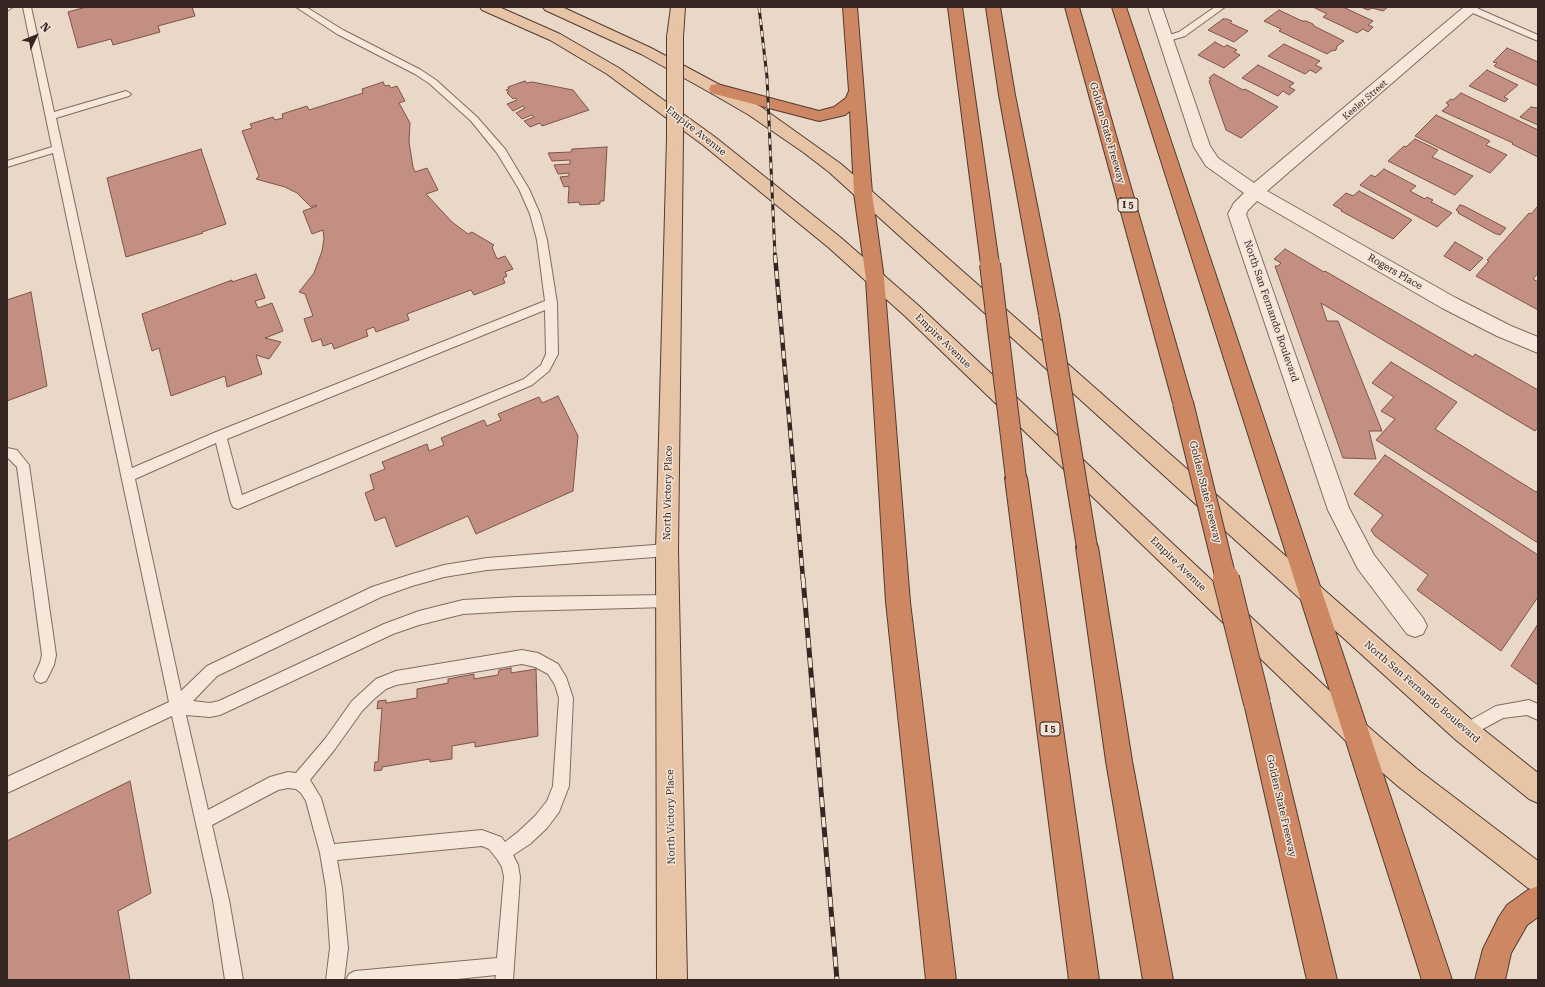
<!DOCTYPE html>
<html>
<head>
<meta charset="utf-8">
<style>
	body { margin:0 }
	#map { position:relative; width:1545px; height:987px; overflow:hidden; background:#e9d8c8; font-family:"Roboto Serif",serif }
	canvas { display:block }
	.frame { position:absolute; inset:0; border:8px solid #352621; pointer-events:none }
	.north { position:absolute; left:16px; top:16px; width:40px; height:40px; -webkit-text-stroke:3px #f1e4d7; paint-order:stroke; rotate:47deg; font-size:11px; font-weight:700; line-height:16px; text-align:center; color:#352621 }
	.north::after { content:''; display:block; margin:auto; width:14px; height:18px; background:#352621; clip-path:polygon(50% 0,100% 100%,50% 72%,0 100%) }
</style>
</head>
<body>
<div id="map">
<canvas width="1545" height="987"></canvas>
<div class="frame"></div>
<div class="north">N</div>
</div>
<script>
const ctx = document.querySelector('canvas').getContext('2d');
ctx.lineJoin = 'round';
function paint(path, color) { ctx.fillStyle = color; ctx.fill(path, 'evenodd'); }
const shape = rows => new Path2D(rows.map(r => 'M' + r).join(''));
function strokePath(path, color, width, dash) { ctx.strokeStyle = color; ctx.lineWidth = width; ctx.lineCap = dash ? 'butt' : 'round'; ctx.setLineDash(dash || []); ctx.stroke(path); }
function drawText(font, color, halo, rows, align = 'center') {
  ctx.font = font + ' "Roboto Serif",serif'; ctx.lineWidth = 3; ctx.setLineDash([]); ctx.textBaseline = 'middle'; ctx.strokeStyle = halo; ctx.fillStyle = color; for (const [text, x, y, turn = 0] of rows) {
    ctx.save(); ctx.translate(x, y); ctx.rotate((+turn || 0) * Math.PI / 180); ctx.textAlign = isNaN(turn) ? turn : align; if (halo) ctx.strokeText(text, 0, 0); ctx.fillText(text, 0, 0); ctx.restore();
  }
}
const building = shape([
	[86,7,192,7,195,16,158,26,160,32,113,45,111,39,78,48,68,12,86,7],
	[1313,7,1343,7,1373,21,1368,25,1373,27,1368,32,1363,29,1357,33,1323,17,1327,14,1313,7],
	[1361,7,1388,7,1383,11,1372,8,1368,10,1361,7],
	[1279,10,1302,21,1306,21,1313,24,1314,26,1344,41,1337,46,1336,50,1331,51,1327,54,1279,31,1281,29,1264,21,1279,10],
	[1223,19,1227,19,1232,21,1230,23,1248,31,1234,42,1208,30,1223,19],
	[1215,42,1224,47,1227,45,1237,50,1234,52,1240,55,1224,68,1198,55,1215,42],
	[1284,44,1320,61,1315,65,1322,68,1316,73,1310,70,1305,74,1268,56,1284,44],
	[1507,48,1538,62,1538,86,1494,66,1497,63,1493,62,1507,48],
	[1258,65,1294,83,1289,87,1295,90,1289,95,1283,91,1278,96,1242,78,1258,65],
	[1487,70,1518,85,1504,97,1508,99,1505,102,1469,86,1487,70],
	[1214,74,1243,90,1245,89,1278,107,1241,138,1226,130,1209,81,1211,80,1209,78,1214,74],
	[525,81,526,83,532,82,573,90,589,110,542,126,540,123,530,127,524,121,534,117,532,115,522,119,516,113,525,108,523,106,513,111,507,104,517,100,515,98,513,99,507,93,509,92,506,90,509,89,508,87,525,81],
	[383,82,385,86,389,85,391,88,397,86,405,101,399,103,410,123,409,142,413,167,415,172,427,168,438,190,426,194,452,222,468,234,472,232,494,245,492,247,497,259,505,256,513,269,505,272,507,276,503,278,505,283,474,295,471,290,407,314,409,320,376,332,374,327,366,330,368,336,334,349,332,343,323,346,321,339,312,342,304,319,313,316,305,294,299,292,314,273,322,251,324,238,323,230,312,234,303,211,317,206,315,205,311,207,297,193,285,187,256,179,259,176,242,131,252,128,250,124,273,117,275,120,283,118,282,114,307,106,309,110,363,93,362,89,383,82],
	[1461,93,1538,130,1538,157,1512,144,1513,143,1442,111,1449,105,1446,103,1451,99,1453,100,1461,93],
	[1531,107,1538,108,1538,125,1520,117,1531,107],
	[1436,115,1490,141,1486,145,1507,155,1490,173,1415,136,1436,115],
	[1415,139,1438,150,1432,157,1473,176,1455,195,1388,161,1404,146,1406,147,1415,139],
	[607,147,604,201,600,201,600,204,580,205,579,202,568,203,569,186,564,187,560,177,569,176,569,173,558,174,554,165,570,164,570,160,552,161,548,153,571,152,572,149,607,147],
	[201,149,226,224,202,232,203,233,126,257,107,178,201,149],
	[1384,169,1416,186,1410,191,1425,199,1427,197,1433,200,1431,202,1452,213,1437,227,1360,185,1371,175,1375,177,1384,169],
	[1359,191,1412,220,1393,239,1341,211,1342,210,1333,205,1346,193,1353,196,1359,191],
	[1460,205,1464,206,1506,228,1500,235,1494,233,1458,213,1459,212,1456,210,1460,205],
	[1538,206,1538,273,1533,279,1538,282,1538,310,1476,276,1489,261,1487,260,1529,213,1531,214,1538,206],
	[1455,242,1483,258,1470,271,1444,256,1455,242],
	[1285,249,1324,272,1325,271,1473,357,1475,354,1538,390,1538,427,1535,431,1321,303,1327,321,1338,321,1382,431,1369,431,1376,459,1343,458,1275,266,1278,266,1281,263,1274,259,1285,249],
	[256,274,265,298,255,301,258,308,272,303,283,331,265,338,281,342,269,359,256,355,262,374,227,387,225,376,171,396,159,348,152,351,142,314,232,280,232,282,256,274],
	[31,292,47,386,7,401,7,300,31,292],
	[1391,362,1457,402,1435,429,1536,492,1538,490,1538,543,1376,440,1395,419,1381,411,1394,397,1372,383,1391,362],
	[558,396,578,436,573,491,476,534,468,516,396,547,385,517,375,521,365,493,374,489,370,475,385,469,382,462,427,444,429,451,444,445,441,438,484,420,487,426,501,420,498,414,539,397,542,403,558,396],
	[1385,455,1538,555,1538,597,1501,651,1417,590,1428,575,1375,536,1371,530,1383,515,1354,494,1385,455],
	[1538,624,1538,685,1511,666,1538,624],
	[511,668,511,673,536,669,538,736,475,747,475,742,452,746,452,759,430,762,430,759,382,767,382,770,374,771,375,762,378,762,382,708,377,709,378,701,386,700,386,703,417,698,417,689,448,683,448,679,474,674,474,679,498,675,499,670,511,668],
	[130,781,151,893,118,911,130,980,7,980,7,841,130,781]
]);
const lane = shape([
	[7,7,13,7,7,11,7,7],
	[23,7,31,7,54,112,126,91,131,94,129,96,56,118,132,468,216,432,545,301,537,240,530,214,519,189,497,153,471,121,430,84,415,74,337,34,296,7,306,7,343,30,421,70,436,80,477,117,505,149,529,189,540,214,547,240,557,303,558,354,549,371,532,385,238,509,233,507,231,503,216,443,135,479,181,691,207,666,372,587,412,574,444,565,487,558,667,544,672,546,674,550,672,554,667,556,487,570,444,577,412,586,381,597,217,676,193,701,210,703,219,701,384,624,419,611,463,600,516,597,668,595,673,596,675,601,673,606,668,607,516,611,463,614,419,625,393,634,220,715,210,717,186,715,208,810,270,777,288,772,296,773,325,739,352,701,376,679,396,671,522,650,538,653,558,664,566,677,573,698,569,786,559,812,547,828,530,844,513,855,518,865,520,877,513,980,495,980,496,975,448,980,346,980,349,974,355,971,497,958,504,877,502,867,497,859,489,849,482,846,337,860,342,888,348,948,344,980,326,980,330,948,326,888,320,853,306,801,301,793,296,789,288,788,278,790,212,825,229,900,243,980,225,980,213,900,172,716,7,793,7,777,169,702,53,153,7,167,7,161,52,147,23,7],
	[545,310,546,354,541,365,524,379,242,495,227,439,545,310],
	[522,664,535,667,548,674,555,685,559,698,553,786,547,801,535,816,518,832,505,842,501,837,482,830,334,844,321,798,310,780,335,749,362,711,374,699,386,689,396,685,522,664],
	[1215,7,1225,7,1185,36,1165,42,1161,39,1162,37,1179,32,1215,7],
	[1469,7,1474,7,1538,35,1538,41,1468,11,1467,9,1469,7],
	[7,448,17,450,29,465,56,655,54,665,46,681,41,683,36,681,34,676,40,663,42,655,17,467,9,459,7,458,7,448],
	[1529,700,1538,704,1538,720,1527,715,1503,718,1470,736,1465,739,1460,736,1457,731,1460,726,1496,706,1529,700]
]);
const street = shape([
	[1148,7,1162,7,1210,146,1218,158,1254,183,1464,7,1480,7,1267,191,1456,298,1511,326,1538,337,1538,353,1497,336,1442,308,1257,201,1248,210,1246,214,1349,508,1374,555,1423,618,1427,626,1423,634,1415,637,1407,634,1358,569,1328,510,1228,214,1234,203,1244,193,1206,166,1194,147,1148,7]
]);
const primary = shape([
	[480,7,499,7,560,34,619,68,715,137,840,237,919,306,1364,723,1417,769,1538,861,1538,892,1528,888,1399,787,1346,741,905,316,828,247,703,145,607,74,550,40,482,10,480,7],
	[543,7,562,7,651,48,761,107,841,164,1415,670,1474,722,1538,773,1538,803,1529,799,1456,740,829,172,803,152,749,115,711,93,641,54,545,10,543,7],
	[671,7,685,7,683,37,680,40,675,42,670,40,667,37,671,7],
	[675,133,681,134,683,138,678,550,687,980,657,980,656,550,667,138,669,134,675,133]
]);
const highway = shape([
	[843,7,857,7,872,193,884,279,910,602,956,980,926,980,886,602,866,279,854,193,850,111,845,115,819,121,711,93,709,89,711,85,717,84,819,111,834,107,846,98,849,91,843,7],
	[948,7,962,7,999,264,997,269,990,271,983,269,981,264,948,7],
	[986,7,1000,7,1015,95,1059,315,1056,320,1049,322,1042,320,1039,315,999,95,986,7],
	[1065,7,1079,7,1193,403,1190,409,1183,411,1176,409,1173,403,1065,7],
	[1112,7,1126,7,1452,980,1422,980,1112,7],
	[1016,469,1024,471,1027,478,1099,980,1069,980,1005,478,1008,471,1016,469],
	[1087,537,1095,540,1098,547,1132,761,1173,980,1143,980,1106,761,1076,547,1079,540,1087,537],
	[1257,691,1266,694,1270,703,1337,980,1307,980,1244,703,1248,694,1257,691],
	[1538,886,1538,917,1527,925,1511,953,1505,980,1475,980,1483,949,1499,917,1507,905,1528,890,1538,886]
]);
const railFar2 = shape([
	[759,7,767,77,775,256]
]);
const railFar1 = shape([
	[775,255,803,579]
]);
const rail = shape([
	[803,578,837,980]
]);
const primaryBridge = shape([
	[675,37,675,138]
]);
const highwayBridgeFar1 = shape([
	[990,264,1016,478],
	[1049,315,1087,547],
	[1183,403,1226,579]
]);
const highwayBridge = shape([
	[1226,578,1257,703]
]);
const farStreetnames = [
	["Keeler Street",1365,100,-41]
];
const shields = [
	[1128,205,20],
	[1050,729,20]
];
const shieldNames = [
	["I 5",1128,205],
	["I 5",1050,729]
];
const streetNames = [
	["Empire Avenue",696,131,38],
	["Golden State Freeway",1107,133,74],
	["Rogers Place",1395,272,30],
	["North San Fernando Boulevard",1271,311,71],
	["Empire Avenue",943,341,44],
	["Golden State Freeway",1205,492,76],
	["North Victory Place",668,493,-89],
	["Empire Avenue",1178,564,44],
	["North San Fernando Boulevard",1422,692,41],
	["Golden State Freeway",1281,806,77],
	["North Victory Place",671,817,-91]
];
paint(building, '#c38f82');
strokePath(building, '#7f5248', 1);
strokePath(lane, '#836a5f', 2);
strokePath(street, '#836a5f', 2);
strokePath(primary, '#513a33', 2);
strokePath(highway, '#513a33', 2);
paint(lane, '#f5e7da');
paint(street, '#f5e7da');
paint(primary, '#e7c4a5');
paint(highway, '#cd8863');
strokePath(railFar2, '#352621', 3);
strokePath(railFar1, '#352621', 4.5);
strokePath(rail, '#352621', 5);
strokePath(railFar2, '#f1e4d7', 2, [6]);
strokePath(railFar1, '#f1e4d7', 3, [8]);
strokePath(rail, '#f1e4d7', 3.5, [10]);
strokePath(primaryBridge, '#513a33', 18, []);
strokePath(highwayBridgeFar1, '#513a33', 22, []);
strokePath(highwayBridge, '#513a33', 28, []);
strokePath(primaryBridge, '#e7c4a5', 16);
strokePath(highwayBridgeFar1, '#cd8863', 20);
strokePath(highwayBridge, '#cd8863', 26);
drawText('9px', '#352621', '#f1e4d7', farStreetnames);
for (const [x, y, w] of shields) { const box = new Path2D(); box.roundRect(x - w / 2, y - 7, w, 14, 3); ctx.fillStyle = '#f1e4d7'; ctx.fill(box); strokePath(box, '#352621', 1); }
drawText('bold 9px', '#352621', null, shieldNames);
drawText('10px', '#352621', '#f1e4d7', streetNames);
</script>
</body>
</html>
